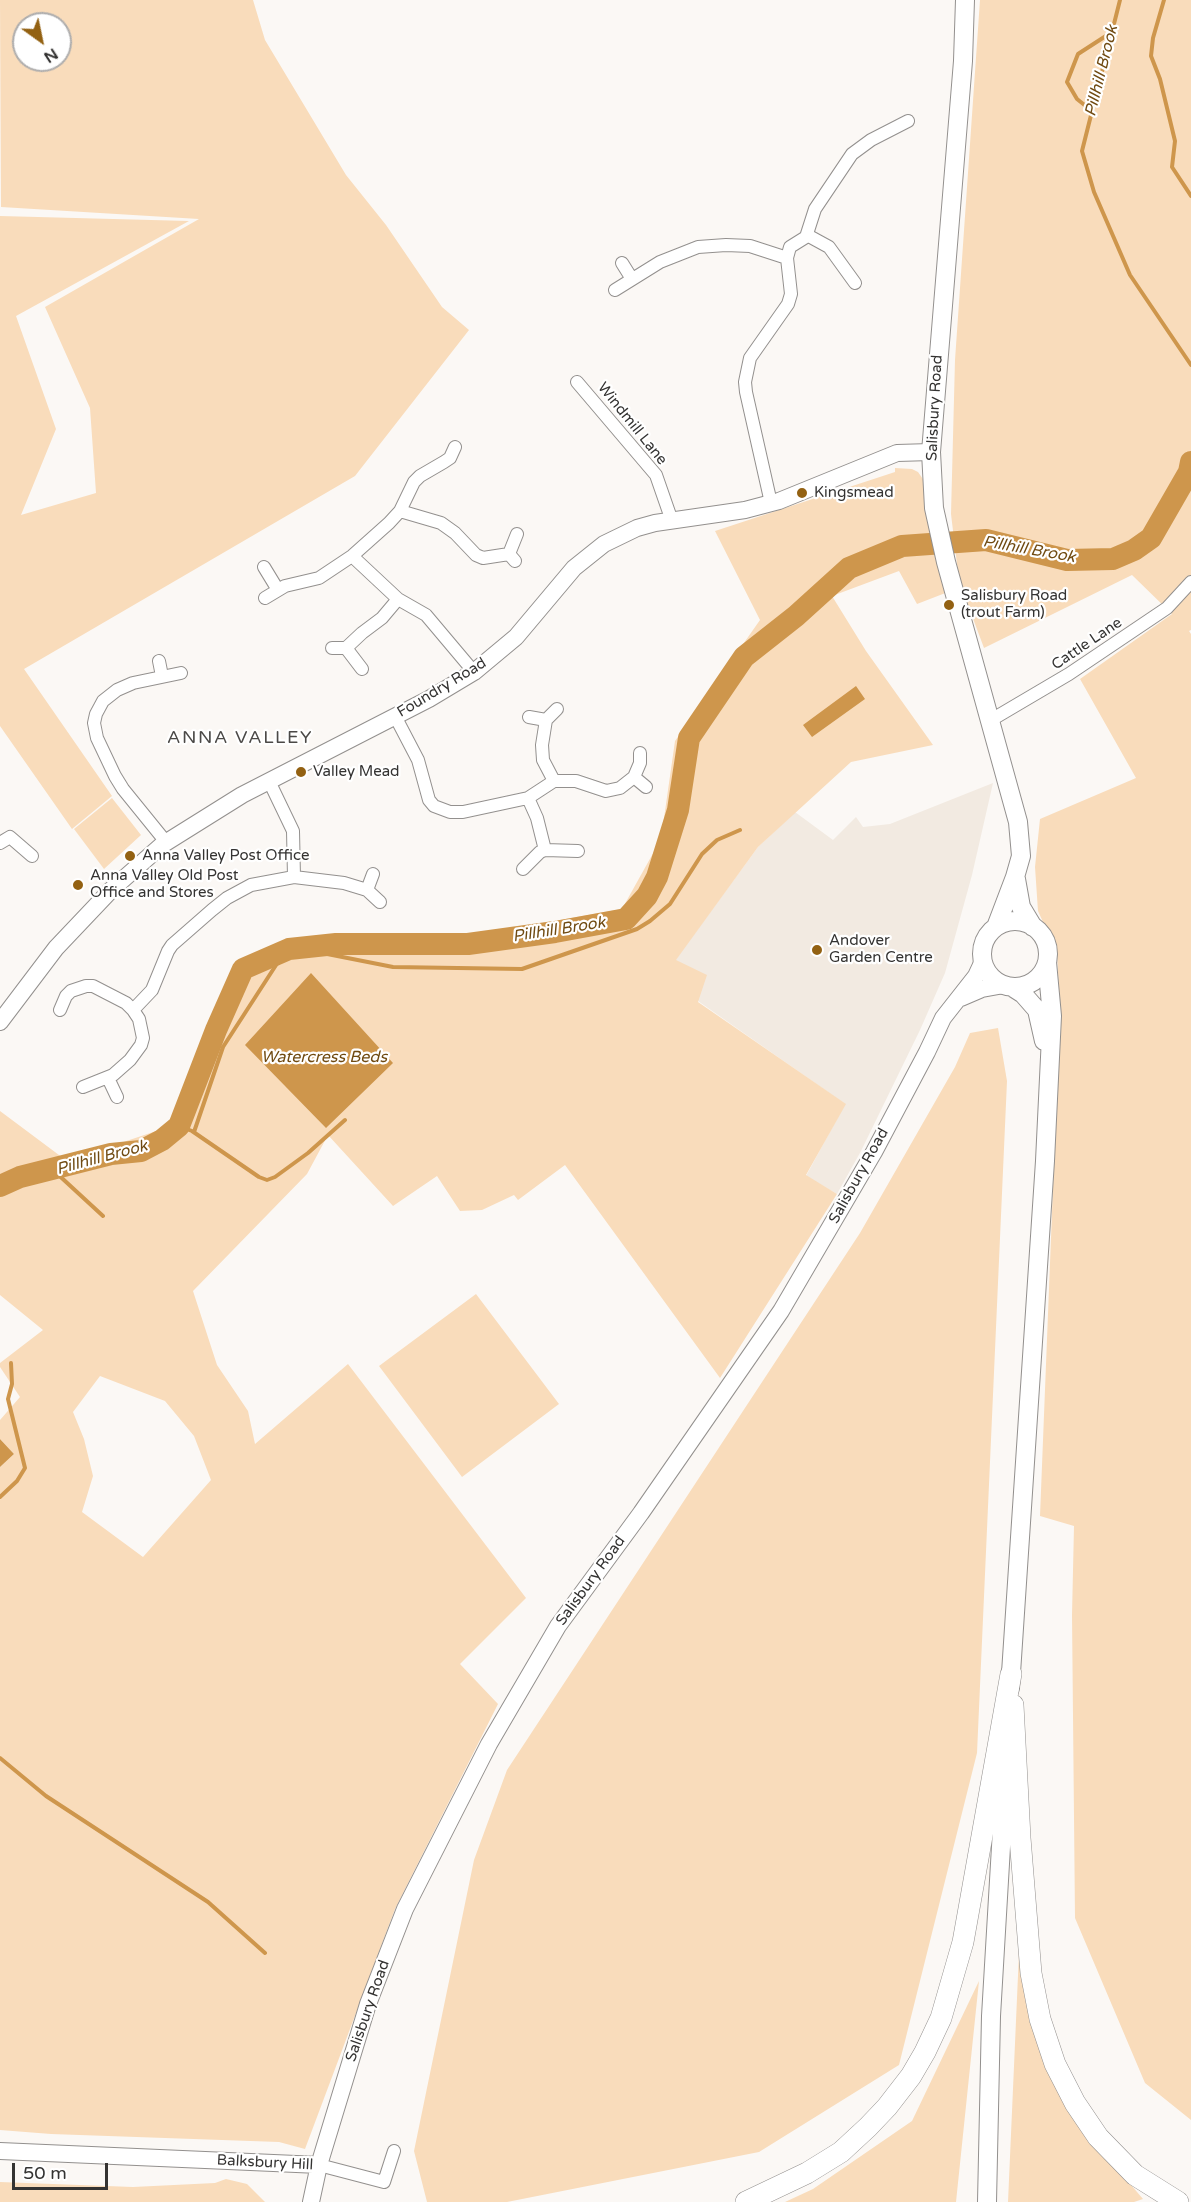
<!DOCTYPE html>
<html>
<head>
<meta charset="utf-8">
<style>
	body { margin:0 }
	#map { position:relative; width:1191px; height:2202px; overflow:hidden; background:#fbf8f5; font-family:"Varela Round",sans-serif }
	canvas { display:block }
	.north { position:absolute; left:12px; top:12px; width:60px; height:60px; box-sizing:border-box; background:#fff; border:2px solid #aeadad; border-radius:50%; rotate:147deg; font-size:16px; font-weight:700; line-height:24px; text-align:center; color:#343332 }
	.north::after { content:''; display:block; margin:auto; width:21px; height:27px; background:#936112; clip-path:polygon(50% 0,100% 100%,50% 72%,0 100%) }
	.scale { position:absolute; left:12px; top:2163px; width:96px; height:27px; box-sizing:border-box; border:3px solid #343332; border-top:0; padding-left:8px; font-size:18px; line-height:21px; white-space:nowrap; color:#343332; -webkit-text-stroke:4px #fff; paint-order:stroke }
</style>
</head>
<body>
<div id="map">
<canvas width="1191" height="2202"></canvas>
<div class="north">N</div>
<div class="scale">50 m</div>
</div>
<script>
const ctx = document.querySelector('canvas').getContext('2d');
ctx.lineJoin = 'round';
function paint(path, color) { ctx.fillStyle = color; ctx.fill(path, 'evenodd'); }
const shape = rows => new Path2D(rows.map(r => 'M' + r).join(''));
function strokePath(path, color, width, dash) { ctx.strokeStyle = color; ctx.lineWidth = width; ctx.lineCap = dash ? 'butt' : 'round'; ctx.setLineDash(dash || []); ctx.stroke(path); }
function drawText(font, color, halo, rows, align = 'center') {
  ctx.font = font + ' "Varela Round",sans-serif'; ctx.lineWidth = 4.5; ctx.setLineDash([]); ctx.textBaseline = 'middle'; ctx.strokeStyle = halo; ctx.fillStyle = color; for (const [text, x, y, turn = 0] of rows) {
    ctx.save(); ctx.translate(x, y); ctx.rotate((+turn || 0) * Math.PI / 180); ctx.textAlign = isNaN(turn) ? turn : align; if (halo) ctx.strokeText(text, 0, 0); ctx.fillText(text, 0, 0); ctx.restore();
  }
}
const built = shape([
	[993,783,972,875,945,973,920,1030,861,1151,837,1194,806,1176,845,1104,698,1001,675,960,758,847,795,812,833,840,856,817,863,827,890,824]
]);
const green = shape([
	[0,0,253,0,265,40,346,175,386,225,442,307,469,330,355,476,24,669,112,796,72,829,0,726,0,216,189,221,16,316,56,429,21,515,96,493,90,408,45,307,199,219,1,207],
	[24,24,60,24,60,60,24,60],
	[980,0,1191,0,1191,630,1189,631,1191,634,1191,2120,1145,2083,1075,1918,1072,1615,1074,1526,1040,1516,1060,1010,1057,953,1038,911,1035,867,1040,819,1136,778,1080,679,1172,614,1132,575,984,648,959,581,951,514,955,360],
	[895,468,912,469,918,472,925,482,948,592,917,604,899,571,832,596,866,651,933,745,851,762,758,847,676,960,707,975,698,1002,846,1104,806,1175,837,1194,720,1378,565,1165,518,1200,514,1195,482,1210,460,1211,437,1176,393,1206,328,1135,307,1174,193,1291,217,1365,248,1411,255,1444,348,1364,526,1598,460,1664,498,1704,395,1909,305,2149,279,2142,51,2134,0,2130,0,1467,14,1454,0,1439,0,1420,20,1397,0,1367,0,1363,43,1330,0,1295,0,1111,67,1161,171,1126,241,969,289,949,463,937,622,909,661,839,675,741,760,620,715,531,895,472],
	[100,1376,165,1401,194,1436,211,1480,143,1557,82,1512,93,1476,84,1439,73,1412],
	[112,798,141,835,104,869,74,829],
	[998,1028,1007,1081,977,1753,899,2065,759,2152,507,2202,427,2202,414,2151,474,1860,507,1770,860,1233,955,1067,970,1033],
	[476,1294,559,1404,462,1477,379,1366],
	[1020,1930,1068,2111,1143,2199,1134,2202,1008,2202],
	[979,1981,956,2202,785,2202,813,2189,912,2121],
	[226,2179,247,2184,265,2202,0,2202,0,2182,133,2187,215,2183]
]);
const water = shape([
	[856,686,865,699,812,737,803,725],
	[311,973,393,1063,326,1128,245,1045],
	[0,1439,14,1454,0,1467]
]);
const stream = shape([
	[1120,0,1082,151,1094,192,1130,275,1191,365],
	[1164,0,1153,38,1151,56,1160,79,1175,141,1172,167,1191,196],
	[1092,111,1077,99,1067,82,1078,54,1112,32],
	[179,1126,192,1131,259,1177,267,1180,275,1177,308,1153,345,1120],
	[194,1132,223,1047,278,962,289,955,307,950,393,967,522,969,637,929,650,921,670,904,702,854,717,840,740,830],
	[52,1169,103,1216],
	[0,1497,17,1481,25,1468,8,1399,12,1384,11,1363],
	[0,1758,46,1796,208,1902,265,1953]
]);
const river = shape([
	[0,1186,20,1177,111,1154,141,1151,162,1140,179,1126,216,1030,243,969,289,949,336,944,468,944,555,932,626,919,647,896,657,877,678,810,689,738,744,657,796,616,849,568,902,546,986,540,1067,560,1113,559,1134,550,1151,538,1189,472,1191,462]
]);
const street = shape([
	[807,235,829,247,855,283],
	[622,263,632,279],
	[615,290,660,262,698,247,726,245,750,246,787,258],
	[577,382,656,475,672,521],
	[771,503,746,392,745,382,750,358,788,304,791,294,787,258,790,247,806,237,815,209,852,154,871,140,908,121],
	[400,511,441,523,455,533,476,555,483,558,509,554],
	[352,556,398,599,426,615,474,672],
	[515,561,509,554,517,534],
	[264,567,278,590],
	[265,598,285,586,319,578,352,556,389,523,400,511,414,482,420,476,444,462,450,458,455,447],
	[332,648,346,648],
	[159,661,162,676],
	[362,669,346,648,362,633,382,618,398,599],
	[395,716,418,760,429,800,434,806,450,812,463,812,528,798,554,781,576,781,606,791,620,788,634,777,640,763,640,753],
	[529,717,546,720,557,709],
	[546,720,542,745,543,760,554,781],
	[991,720,1069,674,1167,608,1191,582],
	[634,777,646,787],
	[528,798,537,818,545,850],
	[166,842,123,789,115,776,97,738,94,723,96,714,103,701,117,690,133,683,181,673],
	[0,843,10,837,32,856],
	[523,869,540,852,545,850,578,851],
	[294,877,344,883,367,890,380,902],
	[367,890,373,874],
	[60,1010,66,996,71,991,86,986,93,986,126,1003,133,1010,139,1019,143,1038,141,1045,130,1060,113,1075,83,1087],
	[133,1010,152,990,168,951,172,945,212,910,227,898,251,885,294,877,293,831,269,781],
	[108,1078,117,1097],
	[319,2165,384,2182,394,2151]
]);
const secondary = shape([
	[961,998,982,989,1004,985],
	[0,1022,56,948,111,890,162,845,242,795,429,699,474,672,516,637,574,568,604,544,637,528,655,523,745,510,779,501,897,453,931,452],
	[0,2151,319,2165],
	[311,2202,319,2165,368,2004,405,1909,489,1744,558,1626,641,1513,781,1311,874,1152,927,1052,943,1018,976,976,983,961]
]);
const primary = shape([
	[965,0,963,61,931,452,934,508,946,562,1018,822,1021,856,1015,877,996,927],
	[1016,879,1021,907,1033,927],
	'982 954a33 33 0 1 1 66 0a33 33 0 1 1-66 0Z',
	[1012,987,1023,994,1037,1010,1044,1041],
	[1010,1688,1045,1161,1052,1016,1047,962],
	[987,2202,991,2016,1007,1745]
]);
const highway = shape([
	[1013,1705,1020,1838,1031,1973,1040,2019,1055,2064,1075,2103,1098,2137,1135,2175,1178,2202],
	[746,2202,807,2173,841,2152,868,2127,887,2107,911,2076,925,2052,941,2018,963,1942,1011,1674]
]);
const markers = [
	[802,493,6,"#936112"],
	[949,605,6,"#936112"],
	[301,772,6,"#936112"],
	[130,856,6,"#936112"],
	[78,885,6,"#936112"],
	[817,950,6,"#936112"]
];
const streetNames = [
	["Salisbury Road",935,408,-87],
	["Windmill Lane",632,424,51],
	["Cattle Lane",1087,644,-34],
	["Foundry Road",442,688,-31],
	["Salisbury Road",859,1176,-61],
	["Salisbury Road",591,1581,-54],
	["Salisbury Road",368,2011,-71],
	["Balksbury Hill",265,2163,3]
];
const poiNames = [
	["Kingsmead",814,493],
	["Salisbury Road",961,596],
	["(trout Farm)",961,613],
	["Valley Mead",313,772],
	["Anna Valley Post Office",142,856],
	["Anna Valley Old Post",90,876],
	["Office and Stores",90,893],
	["Andover",829,941],
	["Garden Centre",829,958]
];
const waterNames = [
	["Pillhill Brook",1102,71,-76],
	["Pillhill Brook",1029,550,10],
	["Pillhill Brook",559,930,-9],
	["Watercress Beds",324,1058],
	["Pillhill Brook",102,1158,-15]
];
const quarterNames = [
	["ANNA VALLEY",240,738]
];
paint(built, '#f2eae1');
paint(green, '#f9dcbb');
paint(water, '#ce964c');
strokePath(stream, '#ce964c', 4);
strokePath(river, '#ce964c', 22);
strokePath(street, '#93908e', 14);
strokePath(secondary, '#93908e', 18);
strokePath(primary, '#93908e', 20);
strokePath(highway, '#93908e', 22);
strokePath(street, '#fff', 12);
strokePath(secondary, '#fff', 16);
strokePath(primary, '#fff', 18);
strokePath(highway, '#fff', 21);
for (const [x, y, r, color] of markers) { const dot = new Path2D(); dot.arc(x, y, r, 0, 2 * Math.PI); ctx.fillStyle = color; ctx.fill(dot); strokePath(dot, '#fff', 2); }
drawText('15px', '#343332', '#fff', streetNames);
drawText('15px', '#343332', '#fff', poiNames, 'left');
drawText('italic 16px', '#704a11', '#fff', waterNames);
ctx.letterSpacing = '1.5px';
drawText('18px', '#4b4947', '#fff', quarterNames);
ctx.letterSpacing = '0px';
</script>
</body>
</html>
